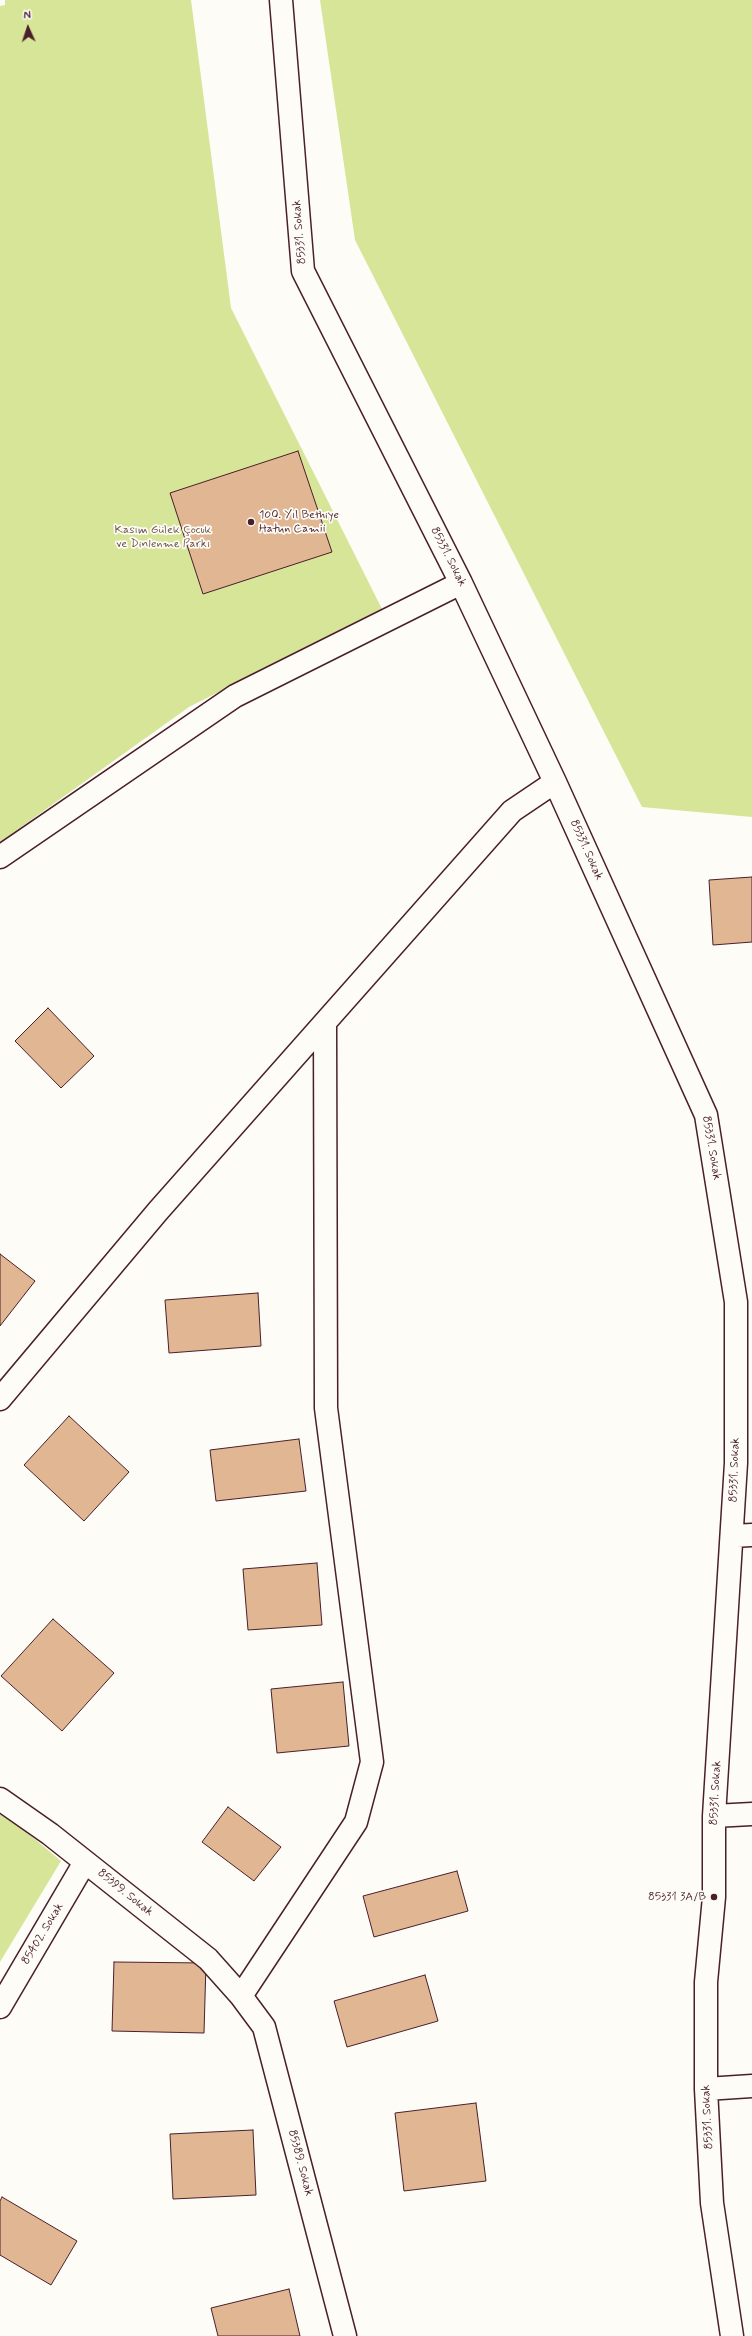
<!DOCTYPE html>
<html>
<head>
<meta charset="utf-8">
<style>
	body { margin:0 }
	#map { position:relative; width:752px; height:2336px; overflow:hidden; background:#fdfcf7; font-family:Mynerve,sans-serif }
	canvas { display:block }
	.north { position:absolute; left:8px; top:8px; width:40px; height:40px; -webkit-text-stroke:3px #fdfcf7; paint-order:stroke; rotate:357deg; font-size:11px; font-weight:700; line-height:16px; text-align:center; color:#4a1f2b }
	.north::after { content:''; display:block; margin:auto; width:14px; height:18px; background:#4a1f2b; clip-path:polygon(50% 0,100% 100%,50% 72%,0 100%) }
</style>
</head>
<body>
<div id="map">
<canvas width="752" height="2336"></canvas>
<div class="north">N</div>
</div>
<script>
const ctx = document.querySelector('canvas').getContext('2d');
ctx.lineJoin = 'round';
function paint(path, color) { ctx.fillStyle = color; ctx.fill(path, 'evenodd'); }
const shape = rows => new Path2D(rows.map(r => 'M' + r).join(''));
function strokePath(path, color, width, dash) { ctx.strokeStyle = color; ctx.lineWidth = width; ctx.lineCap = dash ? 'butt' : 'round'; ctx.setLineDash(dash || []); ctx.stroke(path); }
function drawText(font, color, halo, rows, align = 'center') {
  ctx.font = font + ' Mynerve,sans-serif'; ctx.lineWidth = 3.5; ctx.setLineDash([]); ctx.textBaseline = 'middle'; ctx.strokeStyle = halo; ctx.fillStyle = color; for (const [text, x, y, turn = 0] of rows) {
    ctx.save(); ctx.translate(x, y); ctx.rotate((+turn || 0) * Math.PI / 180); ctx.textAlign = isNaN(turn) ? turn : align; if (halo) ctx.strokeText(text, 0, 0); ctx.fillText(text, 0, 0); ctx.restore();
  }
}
const green = shape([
	[5,0,191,0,231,308,382,609,189,707,0,842,0,6,5,5],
	[320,0,752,0,752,817,642,807,355,240],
	[0,1810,61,1861,0,1962]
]);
const building = shape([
	[298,451,332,552,203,594,170,493,298,451],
	[752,877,752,942,713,945,709,880,752,877],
	[48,1008,94,1056,61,1088,15,1041,48,1008],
	[0,1254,35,1281,0,1326,0,1254],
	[258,1293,261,1346,169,1353,165,1300,258,1293],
	[69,1416,129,1472,84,1521,24,1465,69,1416],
	[299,1439,306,1491,216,1501,210,1450,299,1439],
	[317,1563,322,1625,248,1630,243,1569,317,1563],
	[53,1619,114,1673,62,1731,1,1676,53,1619],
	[343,1682,349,1746,277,1753,271,1689,343,1682],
	[228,1807,281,1847,254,1881,202,1842,228,1807],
	[457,1871,468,1911,374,1937,363,1896,457,1871],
	[114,1962,206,1963,204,2033,112,2031,114,1962],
	[425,1975,438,2021,347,2047,334,2001,425,1975],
	[476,2103,486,2181,404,2191,395,2113,476,2103],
	[253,2130,256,2195,173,2199,170,2134,253,2130],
	[2,2197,77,2241,51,2285,0,2255,0,2201,2,2197],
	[289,2289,300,2336,218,2336,211,2308,289,2289]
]);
const minor = shape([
	[281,0,303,271,461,583,555,782,706,1115,736,1302,736,1463,714,1816,714,1897,706,1982,706,2089,712,2203,732,2336],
	[0,857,235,696,461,583],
	[0,1399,158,1211,512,811,555,782],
	[732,1536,752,1535],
	[0,1799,50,1834,208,1959,241,1996,264,2027,345,2336],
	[714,1816,752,1814],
	[241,1996,356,1822,372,1762,326,1408,325,1024],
	[0,2007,85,1862],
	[706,2089,752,2086]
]);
const markers = [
	[251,522,4,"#4a1f2b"],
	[714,1897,4,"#4a1f2b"]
];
const streetNames = [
	["85331. Sokak",300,232,-95],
	["85331. Sokak",448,557,63],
	["85331. Sokak",586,850,66],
	["85331. Sokak",711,1148,80],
	["85331. Sokak",735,1470,-88],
	["85331. Sokak",716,1793,-87],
	["85399. Sokak",125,1893,39],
	["85402. Sokak",43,1934,-59],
	["85331. Sokak",708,2117,-93],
	["85389. Sokak",300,2163,75]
];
const poiNames = [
	["100. Yıl Bethiye",259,515],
	["Hatun Camii",259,529],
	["85331 3A/B",706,1897,"right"]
];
const parkNames = [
	["Kasım Gülek Çocuk",163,530],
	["ve Dinlenme Parkı",163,544]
];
paint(green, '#d6e598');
paint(building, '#e1b692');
strokePath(building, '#4a1f2b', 1);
strokePath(minor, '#4a1f2b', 25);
strokePath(minor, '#fdfcf7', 22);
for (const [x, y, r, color] of markers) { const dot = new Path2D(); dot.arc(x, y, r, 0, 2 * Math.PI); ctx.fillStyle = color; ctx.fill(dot); strokePath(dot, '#fdfcf7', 1.5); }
drawText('12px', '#4a1f2b', '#fdfcf7', streetNames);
drawText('12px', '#4a1f2b', '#fdfcf7', poiNames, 'left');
drawText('12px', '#6d5046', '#fdfcf7', parkNames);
</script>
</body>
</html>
